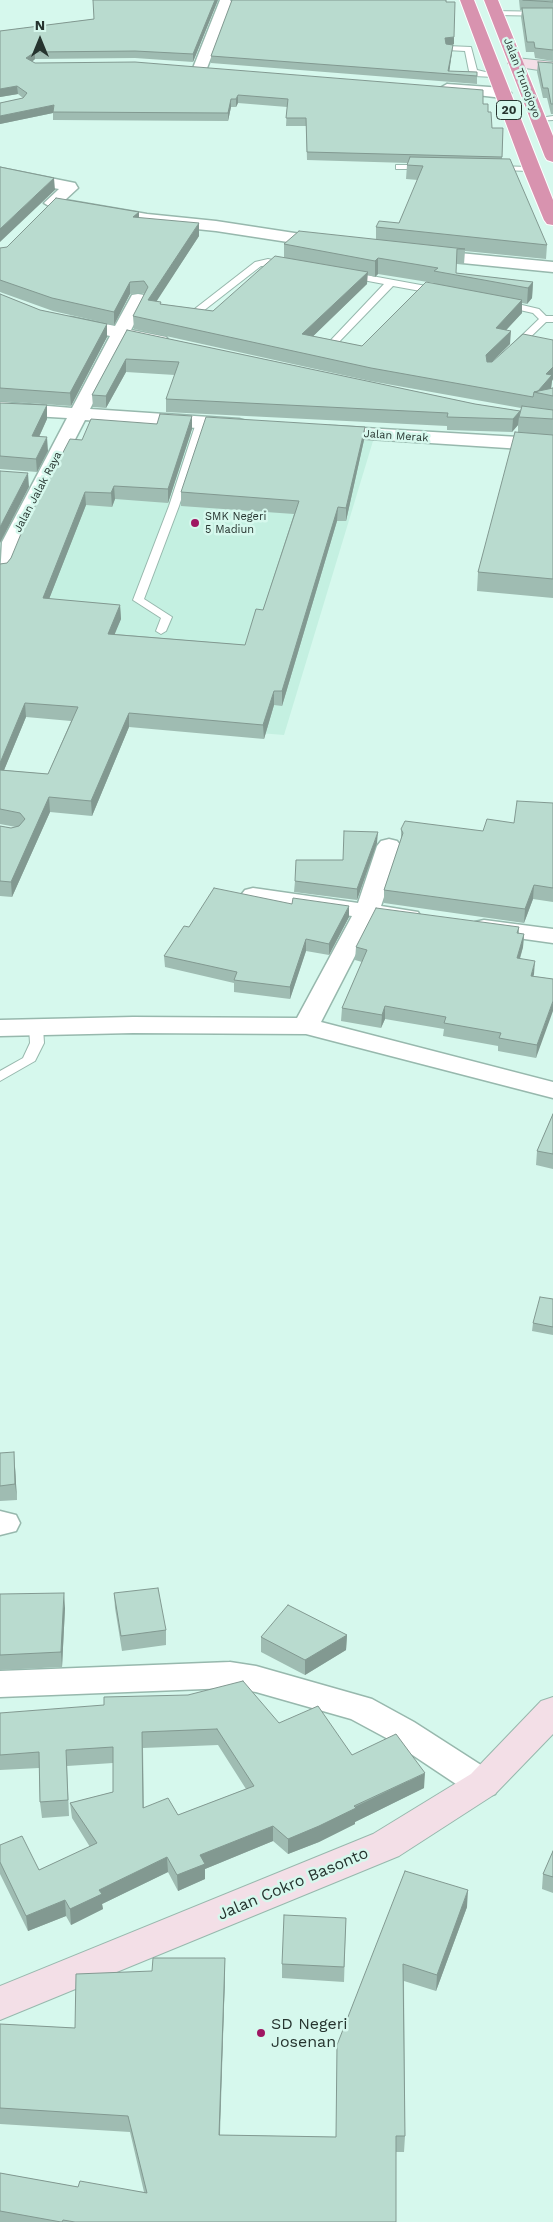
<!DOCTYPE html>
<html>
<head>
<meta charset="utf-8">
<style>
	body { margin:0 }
	#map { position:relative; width:553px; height:2222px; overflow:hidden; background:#d6f8ed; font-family:"Work Sans",sans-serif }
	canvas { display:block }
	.north { position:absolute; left:15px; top:15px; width:50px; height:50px; -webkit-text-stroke:4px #d6f8ed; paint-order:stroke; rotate:0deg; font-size:14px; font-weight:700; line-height:20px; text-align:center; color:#26342f }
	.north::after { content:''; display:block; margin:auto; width:18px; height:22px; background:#26342f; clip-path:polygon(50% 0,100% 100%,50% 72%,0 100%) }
</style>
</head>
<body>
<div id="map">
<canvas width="553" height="2222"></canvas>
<div class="north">N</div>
</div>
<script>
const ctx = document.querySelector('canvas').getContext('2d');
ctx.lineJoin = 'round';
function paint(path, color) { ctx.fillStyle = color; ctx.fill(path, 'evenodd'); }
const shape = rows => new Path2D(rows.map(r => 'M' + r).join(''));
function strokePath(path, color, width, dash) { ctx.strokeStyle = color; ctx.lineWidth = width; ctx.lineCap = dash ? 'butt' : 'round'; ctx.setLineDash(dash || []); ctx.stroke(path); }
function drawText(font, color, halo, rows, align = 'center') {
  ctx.font = font + ' "Work Sans",sans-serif'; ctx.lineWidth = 5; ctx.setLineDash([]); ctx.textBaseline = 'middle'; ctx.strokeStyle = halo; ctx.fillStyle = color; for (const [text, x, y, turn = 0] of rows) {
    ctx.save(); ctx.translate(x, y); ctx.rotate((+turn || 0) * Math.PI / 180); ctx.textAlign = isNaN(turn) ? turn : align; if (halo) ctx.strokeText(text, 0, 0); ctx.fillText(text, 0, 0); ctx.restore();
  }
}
const built = shape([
	[90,428,373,441,284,735,0,712,0,606]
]);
const lane = shape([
	[493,11,553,12,553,16,496,15,492,13,493,11],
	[447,46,471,47,477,70,498,75,494,77,474,76,469,71,465,51,447,50,447,46],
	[553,116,553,120,537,121,533,119,553,116],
	[396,165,425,165,429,167,425,169,396,169,396,165],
	[494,166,531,167,535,169,531,171,497,170,494,170,494,166],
	[268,259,289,264,285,267,261,266,198,315,192,315,192,311,255,262,268,259],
	[350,272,437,288,442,291,437,294,393,286,337,344,334,345,331,344,331,340,384,284,347,277,346,275,350,272],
	[505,301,539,309,546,316,553,316,553,322,546,322,517,350,511,350,511,346,539,319,533,313,502,306,500,304,505,301],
	[201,420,206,423,179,506,144,599,172,617,166,631,161,634,156,631,161,618,133,600,169,506,196,423,201,420],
	[36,1023,43,1027,44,1043,35,1061,0,1081,0,1071,23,1058,30,1043,29,1027,36,1023]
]);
const street = shape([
	[220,0,230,0,232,3,207,68,200,72,195,71,193,68,220,0],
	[447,84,503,88,511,93,503,98,442,91,440,88,447,84],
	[0,168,75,183,78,188,65,200,147,214,216,221,327,238,333,239,335,243,333,247,327,248,216,231,147,224,52,208,44,203,59,189,0,178,0,168],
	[428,250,553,262,553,272,422,259,420,255,422,251,428,250],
	[138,294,144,295,147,299,131,330,166,337,169,341,166,345,160,346,126,339,90,409,239,419,246,421,248,425,246,429,239,431,85,420,22,542,10,571,7,575,0,577,2,542,67,418,0,414,0,402,72,408,110,336,65,326,62,322,65,318,71,317,115,326,132,295,138,294],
	[330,426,553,439,553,451,323,436,321,432,323,428,330,426],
	[389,839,397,841,401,846,381,906,418,912,421,917,418,922,409,924,374,919,321,1022,553,1082,553,1098,306,1034,133,1033,0,1036,0,1020,133,1017,297,1018,352,916,253,902,245,900,241,895,245,890,253,888,358,903,377,846,381,841,389,839],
	[484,920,553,929,553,943,475,932,472,927,475,922,484,920],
	[0,1511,16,1515,20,1523,16,1531,0,1535,0,1511],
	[230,1662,256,1666,372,1699,414,1722,495,1774,500,1784,495,1794,483,1798,471,1794,390,1740,351,1719,256,1692,230,1688,0,1697,0,1671,230,1662]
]);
const secondary = shape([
	[516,58,553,62,553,72,511,66,508,63,511,60,516,58],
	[553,1697,553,1734,495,1794,399,1856,0,2020,0,1986,373,1834,471,1774,541,1701,553,1697]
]);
const highway = shape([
	[460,0,474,0,553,200,553,225,547,224,544,220,523,169,460,0],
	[484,0,498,0,553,136,553,162,547,160,545,157,484,0]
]);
const wall = shape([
	[218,0,193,62,135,58,35,59,32,62,35,63,483,104,488,112,492,128,503,128,502,159,547,245,546,259,465,251,464,264,456,264,456,273,533,282,532,298,527,304,522,303,522,313,506,330,510,344,491,362,553,340,553,379,552,381,551,389,553,388,553,598,477,591,478,572,518,433,518,425,512,432,447,430,447,426,166,412,166,399,175,375,126,372,106,408,93,407,92,395,127,330,475,404,520,411,521,408,370,381,134,329,133,316,145,294,144,293,130,294,114,325,53,311,0,292,0,248,7,247,139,212,139,218,199,236,156,301,161,304,213,311,284,257,284,244,376,239,376,227,399,223,418,180,406,179,407,165,408,163,307,160,306,126,286,126,287,107,238,103,236,107,231,107,228,121,53,120,53,113,0,124,0,103,23,98,18,94,0,97,0,31,94,19],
	[378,274,434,283,434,284,362,346,313,336,367,284,367,275,375,277],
	[231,0,446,0,454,44,453,45,452,52,449,71,477,72,477,84,211,63,211,56,232,1],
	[519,0,553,0,553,61,535,58,534,52,526,52,521,17,522,10,520,10],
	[538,62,553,63,553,114,551,114,547,98,543,98,537,72],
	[0,294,40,310,107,324,107,337,71,406,0,401],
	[0,403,47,405,47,419,39,437,48,451,37,472,0,469],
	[192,416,192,429,168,503,115,499,112,507,86,505,49,599,120,605,121,619,114,634,245,645,263,610,294,514,181,506,181,492,364,440,346,521,337,521,282,706,274,705,264,739,129,727,92,816,50,812,12,897,0,896,0,826,11,828,16,827,0,824,0,564,7,563,11,558,82,440],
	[26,717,71,721,48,774,4,770],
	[553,803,553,902,533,899,524,923,384,903,384,890,401,840,401,829,483,831,514,823],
	[377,843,357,900,294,892,295,881,343,860],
	[349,917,329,955,306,951,290,999,234,992,234,983,165,967,164,956,189,927],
	[519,927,519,934,524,934,523,947,520,959,534,974,533,976,553,979,536,1058,498,1051,498,1046,443,1036,444,1029,385,1019,381,1028,341,1021,342,1008,362,962,355,960,356,947],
	[553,1114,553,1169,536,1165,537,1151],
	[553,1299,553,1335,532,1331,533,1323],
	[0,1453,15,1467,17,1500,0,1501],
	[114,1593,166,1630,166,1645,122,1651,115,1608],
	[0,1594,65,1608,62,1667,0,1670],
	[347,1635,346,1650,305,1675,261,1652,261,1637],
	[0,1713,279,1723,352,1755,424,1788,355,1822,355,1824,319,1842,288,1854,273,1841,205,1869,205,1879,178,1891,168,1872,102,1904,103,1909,71,1925,66,1916,28,1931,0,1874,0,1845,39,1870,90,1847,72,1818,70,1803,113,1792,113,1763,67,1766,69,1816,42,1818,40,1802,39,1768,0,1770],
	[218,1745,246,1789,178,1815,144,1808,143,1748],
	[553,1851,553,1893,542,1889,543,1874],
	[405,1871,467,1907,436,1991,404,1981,405,2136,404,2152,396,2152,396,2222,0,2222,0,2173,78,2187,144,2192,130,2132,0,2124,0,2024,75,2028,152,1971,225,1958,225,1975,220,2135,336,2137],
	[346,1918,344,1982,282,1978,282,1964]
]);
const shadedWall = shape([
	[215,0,218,0,193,62,193,54],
	[454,37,454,44,445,46,445,38],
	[453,45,452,52,449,74,448,71],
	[35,52,35,59,26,66,26,58],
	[17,86,18,94,0,97,0,89],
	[238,95,238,103,236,107,236,99],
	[231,99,231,107,228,121,228,113],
	[54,105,53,113,0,124,0,116],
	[54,178,55,190,0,242,0,229],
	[139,212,139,224,133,217],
	[199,223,199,236,149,313,148,300],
	[378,258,378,274,375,277,375,261],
	[368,272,367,284,302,347,302,334],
	[130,282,130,294,114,325,114,312],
	[533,282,532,298,527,304,528,288],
	[522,300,522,313,496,341,496,328],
	[107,324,107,337,71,406,70,393],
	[511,331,510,344,486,368,486,355],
	[126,359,126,372,106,408,106,396],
	[553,367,553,379,552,381,551,388,546,394,536,393,546,374],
	[47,405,47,419,33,450,32,436],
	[520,411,519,417,518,425,512,432,513,419],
	[192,416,192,429,168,503,168,489],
	[365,427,364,440,346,521,346,508],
	[47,437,48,451,37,472,36,459],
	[28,473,29,487,0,543,0,527],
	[114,486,115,499,112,507,111,493],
	[85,492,86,505,44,612,43,598],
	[338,507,337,521,282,706,282,691],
	[120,605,121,619,109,648,108,634],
	[274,691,274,705,264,739,263,725],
	[25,703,26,717,0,780,0,763],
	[129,713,129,727,92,816,91,801],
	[49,797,50,812,12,897,11,882],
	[378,832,377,843,357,900,357,889],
	[534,885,533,899,524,923,525,909],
	[349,906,349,917,329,955,329,944],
	[524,934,523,947,516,971,517,958],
	[306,939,306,951,290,999,290,987],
	[535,961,534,974,530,989,531,976],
	[553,1001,553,1011,536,1058,537,1045],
	[385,1006,385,1019,381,1028,382,1015],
	[14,1452,15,1467,17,1500,15,1484],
	[64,1593,65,1608,62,1667,61,1652],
	[347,1635,346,1650,305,1675,305,1660],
	[425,1773,424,1788,355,1822,355,1824,319,1842,288,1854,288,1839],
	[273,1826,273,1841,205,1869,205,1879,178,1891,177,1875,200,1855],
	[167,1857,168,1872,102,1904,103,1909,71,1925,70,1909,99,1890],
	[468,1890,467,1907,436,1991,437,1975],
	[65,1900,66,1916,28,1931,26,1916],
	[225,1958,225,1975,219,2151,219,2135]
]);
const building = shape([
	[93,0,215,0,193,54,135,51,35,52,26,58,35,63,135,62,483,90,483,104,488,104,488,112,491,112,492,128,503,128,502,157,307,152,306,118,286,118,288,99,238,95,236,99,231,99,228,113,53,112,54,105,0,116,0,103,23,98,27,93,17,86,0,89,0,31,94,19,93,0],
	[232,0,446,0,446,2,455,2,454,37,445,38,446,44,453,45,448,71,477,72,477,76,211,56,232,0],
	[523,0,553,0,553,2,523,0],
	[522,8,553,8,553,50,535,48,534,42,527,42,522,8],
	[538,62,553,63,553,104,551,104,548,88,543,88,538,62],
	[410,157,510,159,547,245,376,227,379,221,399,223,423,166,407,165,410,157],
	[0,167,54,178,0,229,0,167],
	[56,198,139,212,133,217,199,223,148,300,161,302,160,304,213,311,275,256,368,272,302,334,362,346,426,282,522,300,496,328,511,331,486,355,487,362,492,362,523,334,553,340,553,367,546,374,552,375,538,391,534,392,533,397,371,368,133,316,148,287,144,281,130,282,114,312,52,298,0,280,0,248,7,247,56,198],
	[299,231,465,249,457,249,456,273,533,282,528,288,434,271,438,268,378,258,375,261,284,244,299,231],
	[0,294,40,310,107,324,70,393,0,388,0,294],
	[127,330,475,404,520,411,513,419,447,417,448,413,166,399,179,362,126,359,106,396,92,395,127,330],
	[553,388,553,396,534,392,553,388],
	[0,403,47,405,32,436,47,437,36,459,0,456,0,403],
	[522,406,553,410,553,419,519,417,522,406],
	[160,414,192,416,168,489,114,486,111,493,85,492,43,598,120,605,108,634,245,645,256,609,263,610,299,501,181,492,206,417,365,427,346,508,338,507,282,691,274,691,263,725,129,713,91,801,49,797,11,882,0,881,0,826,11,828,19,826,25,819,20,813,0,809,0,770,48,774,78,707,25,703,0,763,0,564,7,563,11,558,23,529,70,439,82,440,91,419,157,424,160,414],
	[515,432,553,435,553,579,478,572,515,432],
	[0,471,28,473,0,527,0,471],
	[517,801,553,803,553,888,534,885,525,909,384,890,403,833,401,829,405,821,483,831,487,819,514,823,517,801],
	[344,831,378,832,357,889,295,881,296,860,343,860,344,831],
	[214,888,292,904,293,898,349,906,329,944,306,939,290,987,234,980,237,972,164,956,184,926,189,927,214,888],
	[376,908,519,927,517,933,524,934,517,958,535,961,531,976,553,979,553,1001,537,1045,499,1038,501,1033,444,1023,446,1017,385,1006,382,1015,342,1008,367,950,356,947,376,908],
	[553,1114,553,1154,537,1151,553,1114],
	[540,1297,553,1299,553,1327,533,1323,540,1297],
	[14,1452,15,1484,0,1486,0,1453,14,1452],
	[158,1588,166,1630,121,1636,114,1593,158,1588],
	[64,1593,61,1652,0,1655,0,1594,64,1593],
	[288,1605,347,1635,305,1660,261,1637,288,1605],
	[243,1681,279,1723,318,1706,352,1755,396,1734,425,1773,354,1806,356,1808,319,1826,288,1839,273,1826,200,1855,205,1864,177,1875,167,1857,99,1890,102,1894,70,1909,65,1900,26,1916,0,1862,0,1845,22,1836,39,1870,97,1843,70,1803,113,1792,113,1747,66,1750,68,1800,40,1802,39,1752,0,1755,0,1713,104,1705,104,1697,188,1695,243,1681],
	[217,1729,254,1786,178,1815,168,1798,143,1808,142,1732,217,1729],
	[553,1851,553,1877,543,1874,553,1851],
	[405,1871,468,1890,437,1975,403,1964,405,2136,396,2136,396,2222,75,2222,63,2220,62,2222,61,2222,0,2211,0,2173,78,2187,80,2181,147,2193,128,2116,0,2108,0,2024,75,2028,76,1974,152,1971,153,1958,225,1958,219,2135,336,2137,337,2045,405,1871],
	[284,1915,346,1918,344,1967,282,1964,284,1915]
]);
const markers = [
	[195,523,5,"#9f1662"],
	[261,2033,5,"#9f1662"]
];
const farStreetnames = [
	["Jalan Trunojoyo",522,78,69],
	["Jalan Merak",396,436,4],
	["Jalan Jalak Raya",38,492,-62]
];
const farPoinames = [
	["SMK Negeri",205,517],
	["5 Madiun",205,530]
];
const shields = [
	[509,110,25]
];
const shieldNames = [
	["20",509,110]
];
const nearStreetnames = [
	["Jalan Cokro Basonto",293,1884,-23]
];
const nearPoinames = [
	["SD Negeri",271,2024],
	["Josenan",271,2042]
];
paint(built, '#c4f0e1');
strokePath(lane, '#97b8ad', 2);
strokePath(street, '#97b8ad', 3);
strokePath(secondary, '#97b8ad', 2);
strokePath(highway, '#fff', 2);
paint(lane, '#fff');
paint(street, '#fff');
paint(secondary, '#f3dfe7');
paint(highway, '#d893af');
paint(wall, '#9fbcb2');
paint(shadedWall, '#829991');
paint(building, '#b9dbcf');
strokePath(building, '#829991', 1);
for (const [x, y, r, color] of markers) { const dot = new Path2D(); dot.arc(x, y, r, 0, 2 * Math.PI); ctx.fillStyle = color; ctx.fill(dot); strokePath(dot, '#d6f8ed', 2); }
drawText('11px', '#26342f', '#d6f8ed', farStreetnames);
drawText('11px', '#26342f', '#d6f8ed', farPoinames, 'left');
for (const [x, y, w] of shields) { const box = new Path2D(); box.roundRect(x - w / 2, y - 9.5, w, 19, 4); ctx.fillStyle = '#d6f8ed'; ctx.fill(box); strokePath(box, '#26342f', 1); }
drawText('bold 12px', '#26342f', null, shieldNames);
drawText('16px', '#26342f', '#d6f8ed', nearStreetnames);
drawText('16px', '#26342f', '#d6f8ed', nearPoinames, 'left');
</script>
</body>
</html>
